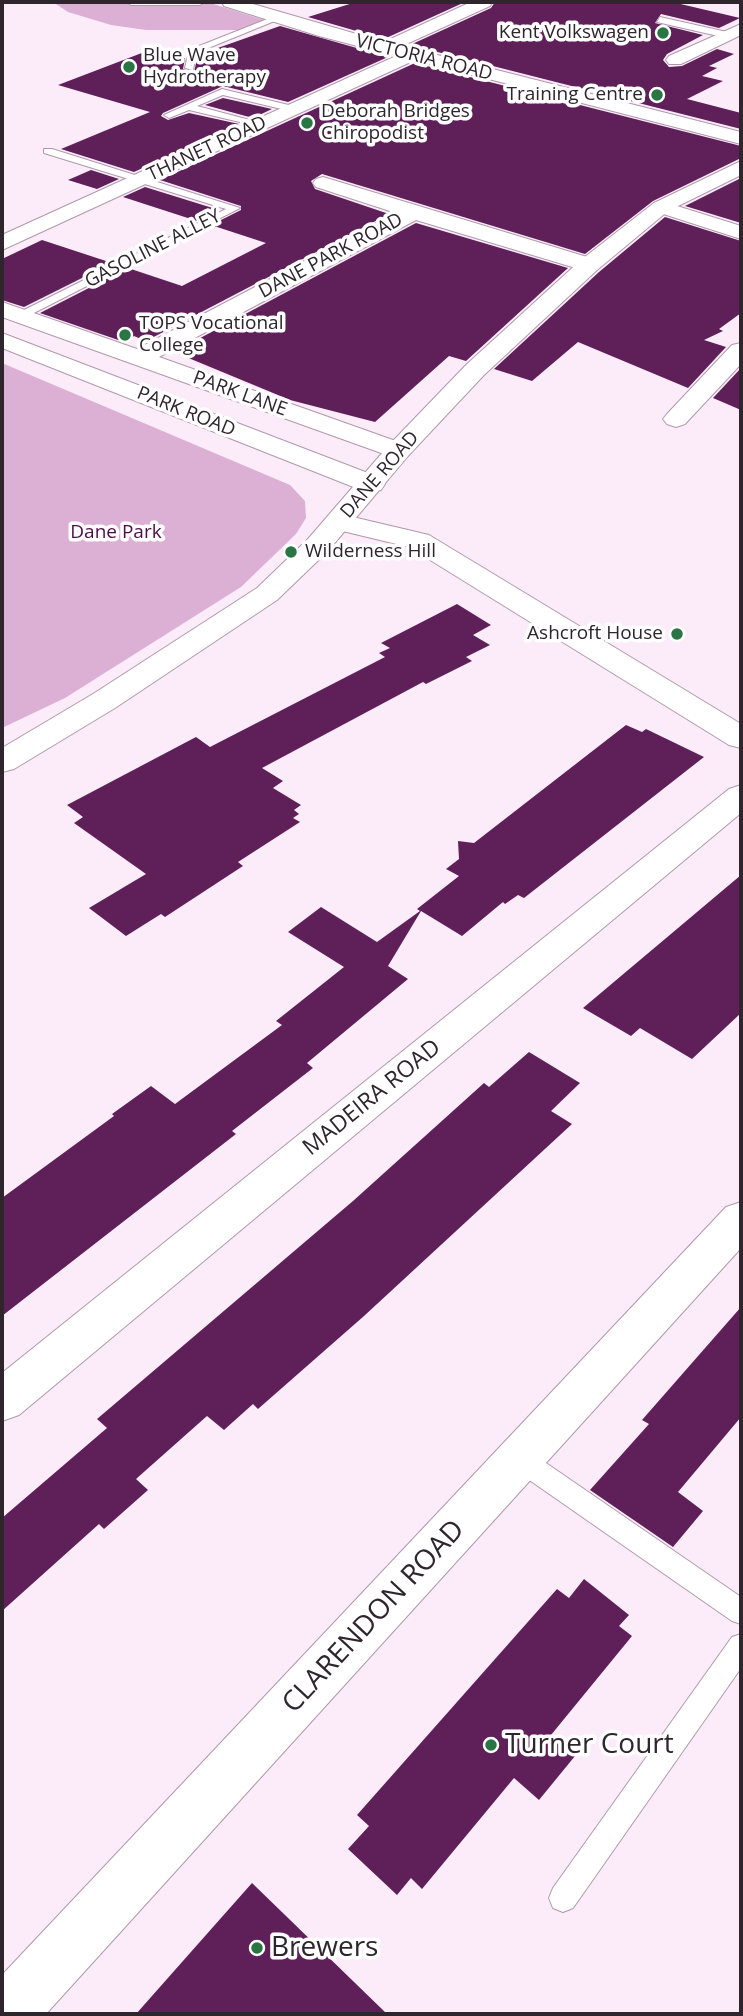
<!DOCTYPE html>
<html>
<head>
<meta charset="utf-8">
<style>
	body { margin:0 }
	#map { position:relative; width:743px; height:2016px; overflow:hidden; background:#fcecf9; font-family:"Open Sans",sans-serif }
	canvas { display:block }
	.frame { position:absolute; inset:0; border:4px solid #2f252d; pointer-events:none }
</style>
</head>
<body>
<div id="map">
<canvas width="743" height="2016"></canvas>
<div class="frame"></div>
</div>
<script>
const ctx = document.querySelector('canvas').getContext('2d');
ctx.lineJoin = 'round';
function paint(path, color) { ctx.fillStyle = color; ctx.fill(path, 'evenodd'); }
const shape = rows => new Path2D(rows.map(r => 'M' + r).join(''));
function strokePath(path, color, width, dash) { ctx.strokeStyle = color; ctx.lineWidth = width; ctx.lineCap = dash ? 'butt' : 'round'; ctx.setLineDash(dash || []); ctx.stroke(path); }
function drawText(font, color, halo, rows, align = 'center') {
  ctx.font = font + ' "Open Sans",sans-serif'; ctx.lineWidth = 7; ctx.setLineDash([]); ctx.textBaseline = 'middle'; ctx.strokeStyle = halo; ctx.fillStyle = color; for (const [text, x, y, turn = 0] of rows) {
    ctx.save(); ctx.translate(x, y); ctx.rotate((+turn || 0) * Math.PI / 180); ctx.textAlign = isNaN(turn) ? turn : align; if (halo) ctx.strokeText(text, 0, 0); ctx.fillText(text, 0, 0); ctx.restore();
  }
}
const green = shape([
	[53,2,207,2,264,20,239,30,146,30,111,25,68,12],
	[2,363,290,485,305,501,306,518,296,534,241,587,65,698,2,728]
]);
const building = shape([
	[356,2,465,2,384,39,308,17],
	[495,2,672,2,740,18,719,28,661,14,655,23,703,35,667,54,663,60,669,67,682,66,717,49,734,54,709,66,717,68,702,76,723,81,687,99,741,113,741,129,410,45,491,8],
	[280,26,388,57,288,102,223,86,163,113,161,116,168,120,189,113,239,124,134,172,61,149,150,112,58,85,147,51,180,59,185,58,183,69,194,72,198,55],
	[415,63,741,146,741,158,653,201,585,254,322,174,311,181,315,189,389,214,146,341,134,336,124,342,40,313,128,268,182,286,266,243,211,225,241,210,241,206,160,180],
	[223,98,272,109,253,118,205,105],
	[91,170,119,179,97,189,68,180],
	[741,178,741,223,685,206],
	[145,187,219,210,197,221,123,197],
	[665,217,741,241,741,313,719,329,723,331,704,340,726,347,688,388,578,342,532,381,494,369,599,272],
	[416,223,568,268,466,361,449,356,375,422,290,400,174,352],
	[42,240,112,263,24,307,2,300,2,259],
	[741,368,741,410,713,398],
	[457,604,491,625,473,635,490,645,466,657,472,661,426,684,423,682,262,768,283,781,273,788,301,805,294,810,299,814,293,818,300,822,238,862,243,866,165,917,161,914,126,936,89,908,146,874,74,823,83,817,67,805,196,737,210,747,385,657,379,653,390,648,381,643],
	[626,725,642,732,646,729,704,757,524,898,518,895,505,904,503,902,462,936,421,911,388,966,408,979,307,1063,313,1068,232,1131,236,1134,2,1316,2,1198,114,1116,112,1114,151,1086,175,1104,282,1025,276,1021,344,967,288,932,321,907,377,942,420,911,417,909,459,876,446,869,459,859,458,841,474,843],
	[741,875,741,1013,692,1059,640,1028,631,1036,583,1008],
	[529,1052,580,1083,551,1111,572,1124,364,1316,258,1409,253,1404,224,1430,207,1416,136,1479,148,1490,104,1529,99,1524,2,1611,2,1518,107,1428,97,1419,353,1201,484,1083,489,1087],
	[741,1307,741,1417,678,1492,703,1511,673,1547,590,1490,649,1424,642,1420],
	[584,1579,629,1615,619,1626,632,1636,551,1735,575,1756,539,1800,514,1778,422,1889,411,1878,397,1895,348,1849,369,1826,357,1815,557,1589,569,1598],
	[252,1883,387,2014,136,2014]
]);
const lane = shape([
	[127,2,204,2,200,5,131,5,127,2],
	[275,16,282,18,196,53,193,70,185,68,189,50,275,16],
	[660,17,727,32,731,35,727,38,657,22,660,17],
	[222,89,297,107,299,109,294,112,223,95,197,106,261,123,261,127,189,110,169,118,164,115,222,89],
	[44,149,52,149,240,208,24,318,16,318,16,314,226,209,44,153,44,149],
	[521,1449,530,1452,741,1597,741,1624,732,1621,512,1468,509,1460,512,1452,521,1449],
	[741,1634,741,1668,573,1908,563,1912,553,1908,549,1898,553,1888,732,1637,741,1634]
]);
const street = shape([
	[222,2,246,2,384,42,471,2,492,2,490,6,402,46,741,132,741,144,415,60,2,250,2,235,396,56,319,36,224,6,222,2],
	[741,24,741,35,681,64,669,64,666,60,669,56,741,24],
	[323,177,597,260,600,265,597,270,589,272,416,220,159,357,407,445,411,451,407,457,398,459,2,317,2,302,137,349,396,213,316,187,313,183,316,179,323,177],
	[661,201,741,226,741,239,654,211,650,207,654,203,661,201],
	[2,333,381,478,385,484,381,490,371,492,361,490,2,348,2,333],
	[741,343,741,364,685,424,676,427,667,424,663,419,667,414,732,345,741,343],
	[340,514,429,535,741,724,741,748,729,745,409,547,330,528,326,522,330,516,340,514],
	[741,785,741,813,19,1415,2,1421,2,1373,729,789,741,785],
	[741,1202,741,1248,46,2014,2,2014,2,1975,726,1207,741,1202]
]);
const secondary = shape([
	[741,161,741,175,668,211,597,270,484,375,407,457,328,551,277,600,115,708,14,769,2,772,2,748,93,694,257,588,308,539,389,445,466,365,581,260,654,203,741,161]
]);
const markers = [
	[663,33,7,"#297543"],
	[129,67,7,"#297543"],
	[657,95,7,"#297543"],
	[307,123,7,"#297543"],
	[125,335,7,"#297543"],
	[291,552,7,"#297543"],
	[677,634,7,"#297543"],
	[491,1745,7,"#297543"],
	[257,1948,7,"#297543"]
];
const farPoinames = [
	["Kent Volkswagen",649,33,"right"],
	["Blue Wave",143,56],
	["Hydrotherapy",143,78],
	["Training Centre",643,95,"right"],
	["Deborah Bridges",321,112],
	["Chiropodist",321,134],
	["TOPS Vocational",139,324],
	["College",139,346],
	["Wilderness Hill",305,552],
	["Ashcroft House",663,634,"right"]
];
const farStreetnames = [
	["VICTORIA ROAD",424,58,14],
	["THANET ROAD",207,149,-25],
	["GASOLINE ALLEY",153,249,-27],
	["DANE PARK ROAD",331,256,-28],
	["PARK LANE",240,394,20],
	["PARK ROAD",186,412,22],
	["DANE ROAD",380,475,-49]
];
const farParknames = [
	["Dane Park",116,533]
];
const streetNames = [
	["MADEIRA ROAD",372,1098,-39]
];
const nearStreetnames = [
	["CLARENDON ROAD",374,1617,-47]
];
const nearPoinames = [
	["Turner Court",505,1745],
	["Brewers",271,1948]
];
paint(green, '#dcafd5');
paint(building, '#5f1f59');
strokePath(lane, '#b098ac', 2);
strokePath(street, '#b098ac', 2);
strokePath(secondary, '#b098ac', 2);
paint(lane, '#fff');
paint(street, '#fff');
paint(secondary, '#fff');
for (const [x, y, r, color] of markers) { const dot = new Path2D(); dot.arc(x, y, r, 0, 2 * Math.PI); ctx.fillStyle = color; ctx.fill(dot); strokePath(dot, '#fff', 2.5); }
drawText('19px', '#2f252d', '#fff', farPoinames, 'left');
drawText('19px', '#2f252d', '#fff', farStreetnames);
drawText('19px', '#4e0c48', '#fff', farParknames);
drawText('23px', '#2f252d', '#fff', streetNames);
drawText('28px', '#2f252d', '#fff', nearStreetnames);
drawText('28px', '#2f252d', '#fff', nearPoinames, 'left');
</script>
</body>
</html>
